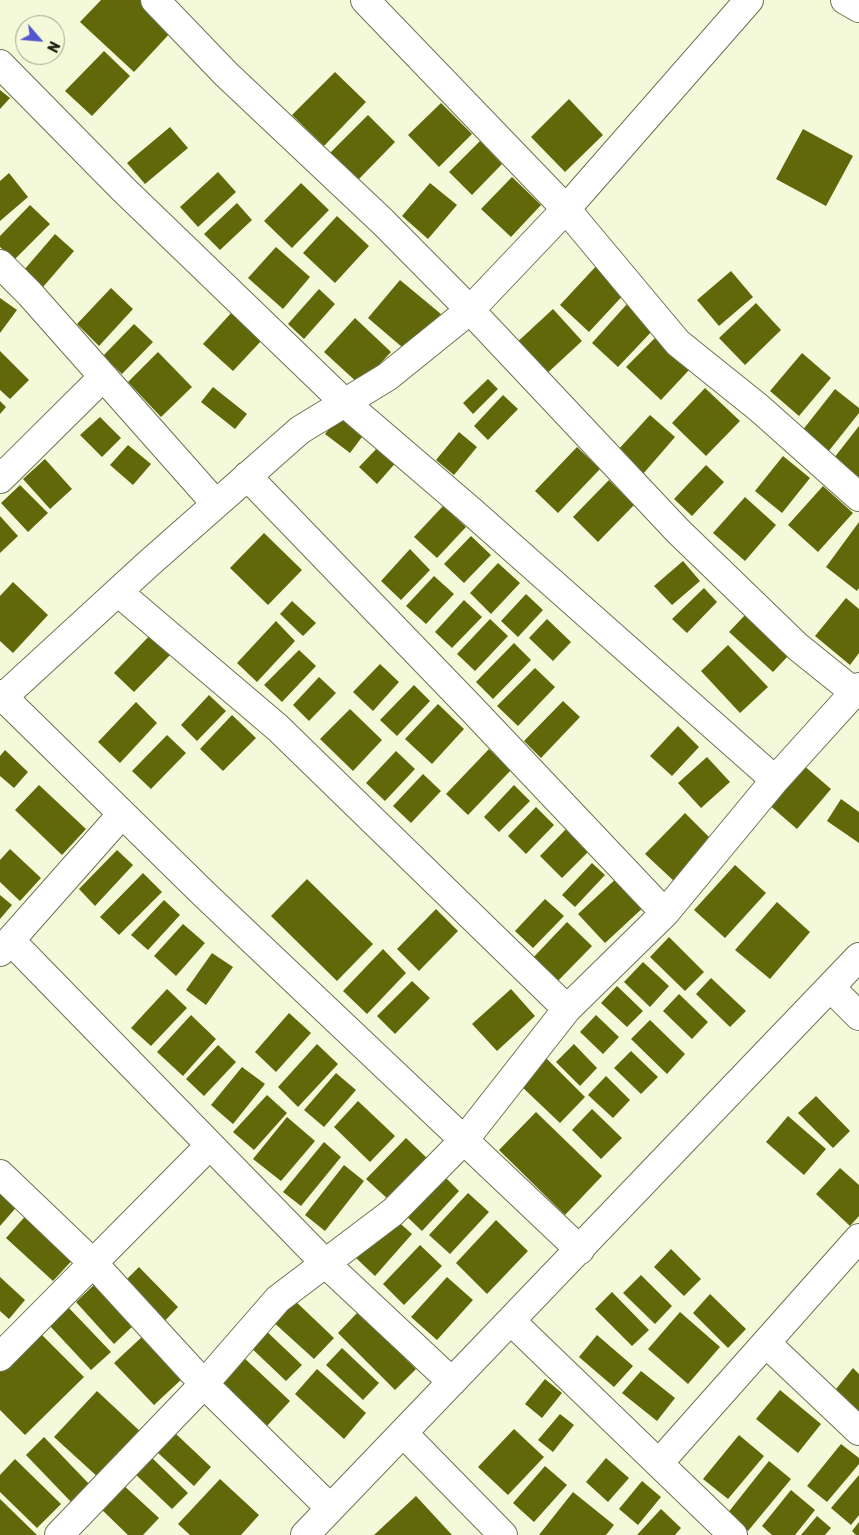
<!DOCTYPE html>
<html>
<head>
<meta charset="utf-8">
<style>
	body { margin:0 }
	#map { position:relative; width:859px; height:1535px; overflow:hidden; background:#f4f9d9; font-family:Rubik,sans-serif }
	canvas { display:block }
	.north { position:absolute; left:15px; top:15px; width:50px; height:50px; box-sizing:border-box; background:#f4f9d9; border:1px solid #9fa38b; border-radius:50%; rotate:117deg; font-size:14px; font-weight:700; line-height:20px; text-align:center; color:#202216 }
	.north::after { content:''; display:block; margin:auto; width:18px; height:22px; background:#5257ce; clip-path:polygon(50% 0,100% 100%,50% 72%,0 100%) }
</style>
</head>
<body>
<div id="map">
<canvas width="859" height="1535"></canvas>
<div class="north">N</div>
</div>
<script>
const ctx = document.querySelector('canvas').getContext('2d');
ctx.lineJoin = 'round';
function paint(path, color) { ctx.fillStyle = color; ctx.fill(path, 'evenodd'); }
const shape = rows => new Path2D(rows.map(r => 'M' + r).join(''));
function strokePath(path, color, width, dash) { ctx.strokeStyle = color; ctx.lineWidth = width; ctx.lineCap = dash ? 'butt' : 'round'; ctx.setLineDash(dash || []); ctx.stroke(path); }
const building = shape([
	[101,0,140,0,172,31,134,72,80,22],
	[104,51,130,76,92,116,65,91],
	[335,72,366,102,324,146,292,115],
	[0,90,10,98,0,109],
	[569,99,603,135,565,172,531,137],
	[441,103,472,134,439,167,408,135],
	[368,115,395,142,358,180,330,153],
	[170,127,188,148,145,184,127,163],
	[803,129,853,156,826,206,776,179],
	[480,141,502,164,472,195,449,172],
	[218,172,236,192,198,227,180,207],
	[9,173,28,197,0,221,0,181],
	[512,177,541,205,511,237,481,209],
	[301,183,329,210,292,248,264,221],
	[430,183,457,205,428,239,402,216],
	[237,203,252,220,220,250,204,234],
	[30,205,50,224,14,260,0,247,0,236],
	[337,216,369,246,335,283,303,253],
	[55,234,74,251,43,287,24,270],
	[276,247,310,277,283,309,248,278],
	[599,263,628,290,589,332,560,305],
	[731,271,753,297,719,326,697,300],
	[400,280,441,314,409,353,368,318],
	[111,288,133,309,99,346,77,324],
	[319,289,335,304,304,339,288,324],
	[0,298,17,310,0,333],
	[756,303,781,330,745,365,719,338],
	[627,304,654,329,618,367,592,343],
	[553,309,582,341,542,378,513,346],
	[232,312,262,340,233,371,203,344],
	[355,318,391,352,360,385,324,352],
	[134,324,153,342,122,374,103,356],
	[656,337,689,370,661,400,626,367],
	[0,351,29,380,10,399,0,390],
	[158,352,192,387,161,417,128,382],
	[802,353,831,378,799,416,770,391],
	[488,379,498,389,473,414,463,403],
	[213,387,247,414,235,429,201,402],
	[705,388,740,421,706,456,672,423],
	[835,389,859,408,859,413,828,452,802,431],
	[503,395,518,409,488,440,474,426],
	[0,401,6,407,0,414],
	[340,415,365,433,350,453,325,434],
	[650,415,675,437,643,474,617,451],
	[100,417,121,438,102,457,80,435],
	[859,426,859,477,834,458],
	[459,432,477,447,454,475,436,460],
	[382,443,399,459,377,484,359,467],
	[128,445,151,464,133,485,110,465],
	[577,447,600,469,558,513,535,491],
	[783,456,810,478,782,513,755,491],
	[45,459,72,489,50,509,23,479],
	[706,465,724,482,692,516,674,499],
	[609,480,634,505,598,542,573,517],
	[20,485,48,513,28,532,1,503],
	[823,486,853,513,818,552,788,525],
	[745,497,776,525,745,561,713,533],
	[443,506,466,527,437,558,414,537],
	[0,516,18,536,0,553],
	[859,522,859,588,857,591,826,567],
	[264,533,302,570,268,605,230,568],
	[471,536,491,555,464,583,444,564],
	[410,549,430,570,401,600,381,581],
	[683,561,700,581,672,605,654,586],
	[498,563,520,583,491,614,470,593],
	[434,576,454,594,426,624,406,606],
	[13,582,48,615,13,653,0,641,0,596],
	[704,588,717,602,687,633,672,619],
	[526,594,543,610,518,637,501,621],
	[846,598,859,609,859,653,850,665,815,636],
	[464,600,482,617,452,648,435,632],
	[292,601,316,623,303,636,280,614],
	[746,614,789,655,773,672,729,632],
	[490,619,508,636,475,671,457,654],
	[547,619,571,642,553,661,529,638],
	[276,621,295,641,257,682,237,663],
	[153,632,174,651,134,692,114,673],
	[514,643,531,660,493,699,476,682],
	[728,645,768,687,740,713,701,671],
	[299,650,316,666,282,702,264,685],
	[380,664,399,682,373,711,353,692],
	[535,668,555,687,518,726,497,706],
	[319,677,336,693,309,721,293,705],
	[414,685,430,701,397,736,380,720],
	[209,695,226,711,197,741,181,725],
	[563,701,580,717,541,758,524,741],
	[136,702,157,723,120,763,98,742],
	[438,704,464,729,432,764,405,739],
	[350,709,382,740,353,771,320,739],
	[232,715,256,738,223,771,200,749],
	[678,726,699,747,672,776,650,756],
	[167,735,186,753,151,789,132,771],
	[489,749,511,770,468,815,446,794],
	[5,750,28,772,14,788,0,776,0,756],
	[396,751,415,769,385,801,366,783],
	[707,757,730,782,701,808,678,783],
	[802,764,831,789,797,829,767,803],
	[423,774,441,791,411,823,393,806],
	[39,785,86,829,62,855,15,810],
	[514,785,530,801,499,832,484,817],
	[841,799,859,812,859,843,827,821],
	[536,807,554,825,526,854,508,836],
	[685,813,714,842,675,882,645,854],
	[566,829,589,851,562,878,540,856],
	[10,849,41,878,20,901,0,882,0,860],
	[117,850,133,865,95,906,79,889],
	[592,863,605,875,575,907,562,895],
	[735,865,766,893,725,938,694,910],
	[143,873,162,892,119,935,100,917],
	[619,876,646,905,605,943,578,914],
	[307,879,373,944,337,981,271,916],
	[0,895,12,905,0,919],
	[545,899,564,916,533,948,515,931],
	[164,900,180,915,148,950,131,935],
	[777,902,810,932,770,979,735,950],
	[436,909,458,931,419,971,397,949],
	[567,922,592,946,554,985,530,961],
	[183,924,205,943,176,976,154,956],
	[669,937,704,972,685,991,650,957],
	[383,949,406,973,367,1014,343,991],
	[212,953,233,967,206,1005,186,990],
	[643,962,669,986,650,1007,624,982],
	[711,978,746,1011,730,1027,696,994],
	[412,981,430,998,395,1034,377,1016],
	[617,986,643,1011,627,1027,601,1003],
	[167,989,187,1008,151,1046,131,1028],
	[511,989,535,1016,497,1051,472,1024],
	[679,994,708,1022,692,1039,663,1011],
	[289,1013,311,1033,276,1072,255,1052],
	[191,1015,216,1039,183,1076,157,1052],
	[596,1015,619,1037,603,1054,580,1032],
	[650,1020,685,1054,667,1074,631,1039],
	[317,1044,338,1064,298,1107,278,1087],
	[574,1044,597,1068,580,1086,556,1062],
	[218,1045,236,1062,204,1096,186,1079],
	[631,1051,658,1077,641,1094,614,1068],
	[546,1058,585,1097,560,1123,520,1085],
	[242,1067,265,1084,233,1124,211,1105],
	[336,1073,356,1090,324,1127,304,1110],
	[606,1076,630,1100,613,1118,588,1095],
	[267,1095,287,1113,254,1150,233,1132],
	[816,1096,850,1131,833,1148,798,1113],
	[358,1101,395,1136,370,1162,334,1127],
	[592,1109,622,1138,601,1159,572,1130],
	[536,1112,602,1176,565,1215,499,1150],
	[788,1116,826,1149,804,1175,766,1142],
	[287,1117,315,1141,281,1181,253,1159],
	[406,1138,428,1159,389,1200,366,1179],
	[324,1142,341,1157,301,1206,283,1192],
	[344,1165,364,1181,325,1231,305,1215],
	[840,1168,859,1185,859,1216,850,1226,816,1194],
	[440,1172,459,1191,422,1231,402,1212],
	[0,1187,20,1203,0,1226],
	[468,1193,489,1212,450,1254,429,1235],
	[29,1212,77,1255,53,1281,6,1238],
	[393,1217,412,1234,375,1276,356,1258],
	[496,1220,528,1251,487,1294,456,1263],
	[420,1245,442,1266,404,1305,383,1284],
	[671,1249,701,1279,684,1296,654,1267],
	[139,1267,178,1307,159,1327,119,1287],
	[641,1275,672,1306,655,1324,623,1293],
	[0,1277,25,1300,9,1319,0,1311],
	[447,1277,473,1300,437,1340,411,1317],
	[96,1283,134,1325,114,1344,76,1302],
	[612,1292,649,1330,632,1346,595,1309],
	[710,1294,746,1329,728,1348,693,1313],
	[292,1298,334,1338,314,1359,271,1320],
	[68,1307,111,1352,91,1370,49,1325],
	[358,1312,416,1369,395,1390,338,1333],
	[680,1312,720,1347,688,1384,648,1349],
	[262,1327,302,1365,286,1381,246,1343],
	[39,1332,84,1377,25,1435,0,1410,0,1372],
	[144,1335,184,1377,154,1405,114,1363],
	[597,1335,633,1366,614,1387,579,1357],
	[342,1348,379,1383,363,1400,326,1365],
	[241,1355,290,1401,267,1426,218,1380],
	[853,1368,859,1374,859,1415,832,1394],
	[317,1369,366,1413,344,1439,295,1394],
	[641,1371,675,1398,657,1421,622,1393],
	[545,1379,562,1393,542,1418,525,1404],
	[780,1390,821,1424,798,1453,756,1419],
	[97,1391,143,1434,100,1479,54,1437],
	[560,1414,574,1425,553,1452,538,1440],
	[514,1429,544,1457,508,1495,478,1467],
	[175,1433,211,1467,194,1486,157,1452],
	[739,1435,764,1456,728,1499,703,1479],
	[44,1437,91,1486,73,1504,26,1455],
	[841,1444,859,1458,859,1464,827,1502,807,1486],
	[149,1455,188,1493,172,1509,133,1472],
	[606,1458,629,1478,608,1502,586,1482],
	[15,1459,61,1504,37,1528,0,1492,0,1475],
	[769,1461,791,1479,748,1531,727,1514],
	[545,1466,567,1485,534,1522,513,1503],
	[859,1475,859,1515,851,1525,831,1508],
	[220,1479,259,1515,241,1535,190,1535,178,1524],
	[642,1481,661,1497,638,1525,619,1509],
	[121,1483,159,1518,143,1535,128,1535,99,1507],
	[791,1490,815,1510,795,1535,772,1535,762,1526],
	[573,1492,614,1525,606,1535,539,1535],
	[416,1496,452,1535,374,1535],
	[0,1499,37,1535,0,1535],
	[661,1509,681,1528,675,1535,637,1535],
	[817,1516,831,1528,825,1535,801,1535],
	[859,1522,859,1535,856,1535,852,1531]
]);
const minor = shape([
	[155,0,226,74,383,222,470,310,678,531,798,647,854,692],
	[365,0,566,209,678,343,759,408,859,497],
	[845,0,859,8],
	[0,64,123,189,345,403,471,511,775,780],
	[0,264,30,294,216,504],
	[247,476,471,708,665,913],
	[0,479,103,377],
	[118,592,278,728,567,1009],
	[0,694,204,894,580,1250],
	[0,700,147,565,300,430,387,377,470,310,566,209,749,0],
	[11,941,325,1263,452,1382],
	[0,952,122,814],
	[831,988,859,1016],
	[0,1174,93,1263,204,1384,330,1508],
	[511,1321,733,1535],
	[766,1343,859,1431],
	[0,1357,210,1145],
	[403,1433,503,1535],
	[659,1463,859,1238],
	[59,1535,204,1384,278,1299,393,1212,465,1139,567,1009,665,913,775,780,859,687],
	[305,1535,859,957]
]);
paint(building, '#61680a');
strokePath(minor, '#6e7255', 30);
strokePath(minor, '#fff', 28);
</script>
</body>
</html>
